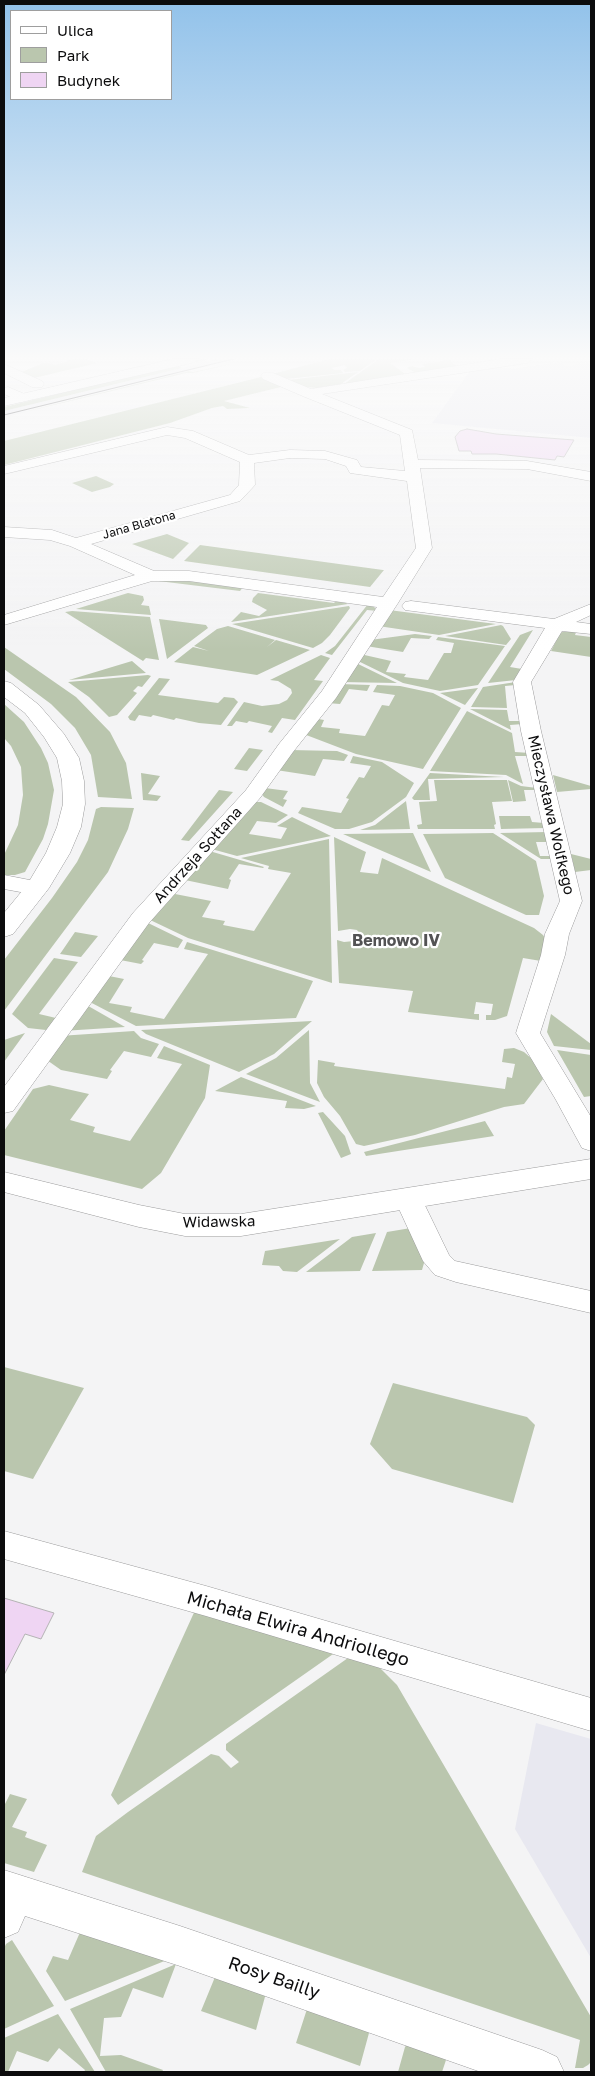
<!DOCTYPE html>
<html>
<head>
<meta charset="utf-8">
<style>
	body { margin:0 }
	#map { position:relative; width:595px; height:2076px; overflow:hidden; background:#f4f4f5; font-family:"Golos Text",sans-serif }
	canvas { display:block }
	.frame { position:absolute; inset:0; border:5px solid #0c0c0d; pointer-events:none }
	.legend { position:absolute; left:10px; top:10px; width:162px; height:90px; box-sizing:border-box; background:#fff; border:1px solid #9e9e9e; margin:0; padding:6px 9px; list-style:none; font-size:15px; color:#0c0c0d }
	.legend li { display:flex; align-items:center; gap:10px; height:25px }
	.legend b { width:25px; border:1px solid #9e9e9e }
</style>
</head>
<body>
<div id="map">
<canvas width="595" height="2076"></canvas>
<div class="frame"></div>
<ul class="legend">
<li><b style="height:6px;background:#fff"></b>Ulica</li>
<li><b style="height:14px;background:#bac6ae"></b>Park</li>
<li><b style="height:14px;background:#efd5f3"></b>Budynek</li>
</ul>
</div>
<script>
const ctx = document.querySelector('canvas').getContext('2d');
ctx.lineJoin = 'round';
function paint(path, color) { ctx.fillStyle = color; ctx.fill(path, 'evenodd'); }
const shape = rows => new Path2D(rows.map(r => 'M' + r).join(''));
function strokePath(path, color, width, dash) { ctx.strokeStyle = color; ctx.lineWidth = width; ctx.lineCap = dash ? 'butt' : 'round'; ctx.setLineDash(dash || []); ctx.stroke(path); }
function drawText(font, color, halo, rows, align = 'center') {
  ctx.font = font + ' "Golos Text",sans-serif'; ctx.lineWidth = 4.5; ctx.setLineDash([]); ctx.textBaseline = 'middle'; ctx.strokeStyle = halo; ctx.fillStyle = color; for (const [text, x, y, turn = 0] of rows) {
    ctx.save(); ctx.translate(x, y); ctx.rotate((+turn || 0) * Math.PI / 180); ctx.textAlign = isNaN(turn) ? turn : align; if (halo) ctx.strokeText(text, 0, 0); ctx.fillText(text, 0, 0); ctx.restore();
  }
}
const built = shape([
	[219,359,237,359,4,416,4,411],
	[559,362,566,366,591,362,591,438,432,423,470,371,499,367,512,369],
	[536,1723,591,1739,591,1958,515,1829]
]);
const green = shape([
	[73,359,86,359,97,363,34,378,19,373,46,362,55,365],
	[202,359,209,359,179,366,182,368,4,411,4,407],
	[330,359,376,359,360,371,345,372,343,370,347,368,345,365,331,368,335,370,341,370,343,373,286,379,272,374],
	[379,359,415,359,390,363,405,374,344,384],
	[450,360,458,368,416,373,407,368,412,366,418,368,425,367,422,364],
	[235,363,193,373,186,373,4,417,189,371,193,372],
	[358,372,341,384,316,388,306,387,288,380],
	[261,377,285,386,224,401,250,408,227,409,223,406,212,408,170,423,4,465,4,441],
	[96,476,114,484,110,487,92,492,72,483],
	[167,534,189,543,173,559,132,544],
	[200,545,383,570,384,570,370,587,184,561],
	[163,578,244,586,240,591,158,581,153,579],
	[128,593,143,596,144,600,141,605,149,606,151,615,76,609],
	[258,593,334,603,338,599,348,604,231,622,241,612,259,616,267,610,252,602,253,598],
	[368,604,372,605,378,611,367,610,332,655,325,653,335,646],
	[349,606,350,608,330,635,322,643,313,648,232,624],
	[389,610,496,624,439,635,378,626],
	[72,611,150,617,159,660,146,658,143,661,65,612],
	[159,619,206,625,208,628,167,659],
	[501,625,503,626,511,639,506,645,445,636],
	[228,626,275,640,267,647,276,640,310,650,257,675,174,662,193,647,209,651,194,646,217,629],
	[571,629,577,630,575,635,591,637,591,657,551,651,560,633],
	[533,630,510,667,522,669,516,680,488,683,520,635],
	[415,634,432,636,429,639,411,638,403,652,366,646,370,640],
	[438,637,505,646,478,685,440,691,403,683,356,660,360,654,391,661,386,672,406,674,404,677,428,680,444,653,451,653,454,643,436,640],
	[4,647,76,697,110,732,126,763,132,799,98,797,91,755,75,728,51,704,4,669],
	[321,655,330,658,314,680,323,681,295,720,282,718,272,733,268,732,272,726,249,721,247,723,236,721,232,726,227,726,244,702,262,706,279,704,287,700,292,693,291,689,278,681,270,680],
	[132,661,146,673,69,680],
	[354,662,397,683,340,682],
	[148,675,151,676,142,687,138,686,133,691,137,693,117,715,109,717,89,697,68,682],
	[159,678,170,679,158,695,218,703,224,697,234,698,238,702,221,725,199,723,176,718,174,720,153,715,151,717,139,715,135,721,130,720,128,717],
	[516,682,516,685,505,686,507,708,471,707,483,687],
	[339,684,370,685,367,691,349,689,340,704,327,703],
	[377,685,400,686,433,693,461,708,423,769,356,754,301,733,313,718,324,720,321,727,340,729,339,733,365,736,382,705,389,706,395,695,373,692],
	[478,688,465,705,440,693],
	[4,704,24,722,41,748,48,763,54,790,48,824,43,839,25,872,15,875,4,875,4,855,18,825,23,795,21,767,11,746,4,738],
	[470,709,507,710,509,721,523,721,523,724,510,725,511,730],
	[467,711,512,733,515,752,530,753,530,756,515,756,523,784,506,775,430,771],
	[249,748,263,750,247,771,234,769],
	[290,750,337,751,348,755,344,761,323,759,315,776,276,770],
	[353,756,382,762,414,783,406,797,372,822,349,829,335,829,298,813,302,807,341,813,349,799,346,798,359,777,364,778,371,766,350,763],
	[141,773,160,776,148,794,161,796,157,801,143,800],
	[430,773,504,777,428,779,430,800,414,800,412,798],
	[553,775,591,786,591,789,557,792],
	[434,780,507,780,512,801,492,802,496,824,494,825,495,829,418,829,417,825,422,824,419,802,437,801],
	[508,780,521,786,537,788,538,790,524,790,526,801,513,802],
	[265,788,288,791,283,799,287,800,283,807,264,797,261,793],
	[219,790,233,792,189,841,181,840],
	[406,801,410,829,360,830,375,825],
	[250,802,261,802,288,815,276,823,257,821,249,834,281,839,287,828,277,826,292,817,331,836,237,856,208,848],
	[101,807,134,808,128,829,108,872,4,1011,4,960,52,898,77,862,88,840,96,809],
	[499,816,530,816,532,822,544,823,546,828,501,829],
	[547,832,551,842,536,842,540,856,552,856,553,859,541,859,500,833],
	[413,833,431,872,343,834],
	[493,833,536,861,544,896,539,915,526,915,445,878,423,834],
	[334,837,366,852,360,872,378,874,382,858,534,928,543,935,547,941,541,961,523,958,507,1016,495,1020,486,1020,486,1015,491,1015,493,1004,476,1002,474,1014,479,1014,479,1020,408,1012,413,991,339,983,337,940,344,942,354,941,358,940,360,934,357,930,350,929,338,931],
	[329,839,332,983,188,938,146,918,175,894,211,901,202,917,225,921,223,925,254,931,291,873,268,869,269,866,241,858],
	[206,850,264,867,263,868,239,864,229,879,231,880,228,889,185,880],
	[571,854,591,859,591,870,575,872],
	[144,921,183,940,178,948,154,943,142,960,144,961,141,964,115,959],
	[75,932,98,936,81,957,60,954],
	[187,942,313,981,296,1018,136,1026,86,1000,104,975,124,979,109,1003,132,1007,130,1012,164,1019,208,954,184,949],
	[54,958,78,962,39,1014,56,1018,46,1030,28,1028,12,1014],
	[83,1003,125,1027,62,1031],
	[551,1014,591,1044,591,1050,554,1046,547,1032],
	[312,1021,274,1054,239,1072,146,1034,141,1030],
	[309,1030,310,1083,320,1102,246,1074,276,1058],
	[134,1031,141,1038,159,1044,151,1057,124,1051,110,1070,112,1071,107,1079,61,1070,44,1058,59,1036],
	[25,1033,4,1062,4,1040],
	[164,1046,210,1065,205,1098,161,1173,142,1189,4,1155,4,1131,33,1089,49,1085,89,1094,70,1120,95,1127,93,1132,130,1141,182,1064,157,1058],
	[514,1048,524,1052,532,1059,543,1079,524,1104,504,1107,415,1135,364,1146,356,1144,340,1116,324,1097,317,1083,318,1060,335,1063,334,1066,505,1089,507,1077,512,1078,515,1064,502,1062,504,1049],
	[557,1050,591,1055,591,1096,584,1097],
	[241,1077,316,1106,304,1109,285,1108,287,1101,215,1091],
	[323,1112,345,1136,351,1154,341,1158,318,1113],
	[485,1121,494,1136,366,1156,364,1152],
	[417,1227,426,1256,422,1270,372,1271,387,1232],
	[376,1233,360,1271,306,1272,352,1237],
	[340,1239,297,1272,283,1271,279,1266,262,1265,265,1251],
	[4,1367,84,1388,33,1479,4,1471],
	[393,1383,527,1417,535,1425,513,1503,392,1469,370,1444],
	[197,1606,336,1652,118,1805,111,1795],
	[355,1653,369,1657,397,1685,591,2017,591,2062,588,2065,583,2068,575,2068,580,2040,82,1872,96,1836,128,1812,211,1754,219,1756,231,1768,239,1762,226,1750,226,1744],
	[10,1794,27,1799,12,1827,27,1832,25,1837,47,1845,34,1872,4,1863,4,1806],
	[81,1930,167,1960,65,2001,46,1971,53,1956,68,1960],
	[12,1940,54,2006,4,2029,4,1948,6,1944],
	[176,1964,163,1998,133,1988,121,2017,104,2018,100,2056,121,2055,163,2070,162,2072,106,2072,70,2009],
	[215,1977,266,1993,256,2030,201,2011],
	[307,2009,368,2029,369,2033,360,2066,296,2043],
	[58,2014,95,2072,84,2072,85,2070,59,2048,48,2062,17,2051,8,2072,4,2072,4,2038],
	[407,2044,445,2056,446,2060,442,2072,398,2072,405,2047]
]);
const building = shape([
	[467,429,496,434,574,440,564,457,557,456,555,460,496,454,472,454,471,451,459,451,455,437,460,431,467,429],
	[4,1598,54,1613,41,1639,25,1634,4,1675,4,1598]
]);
const minor = shape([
	[500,359,533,359,527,363,322,394,412,430,418,460,527,461,591,472,591,481,527,469,420,468,432,548,398,603,336,698,293,752,260,798,149,923,13,1111,4,1113,4,1087,133,913,246,790,279,744,322,691,377,607,189,581,152,581,4,625,4,615,135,575,70,546,50,540,4,537,4,527,52,530,76,538,230,495,239,485,240,462,185,438,167,435,4,474,4,466,167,427,193,431,249,455,290,450,325,451,357,460,361,467,405,471,400,435,305,397,263,379,261,376,263,373,273,373,311,389,500,359],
	[290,458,325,459,346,466,350,473,407,481,416,548,383,597,189,571,154,571,91,544,240,501,255,485,254,463,290,458],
	[4,364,42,381,44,384,42,387,32,387,4,373,4,364],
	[8,387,27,395,29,398,22,402,4,394,4,388,8,387],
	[411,601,554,619,591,604,591,615,576,622,591,624,591,634,562,631,531,682,541,731,582,901,569,934,565,955,540,1033,591,1117,591,1151,582,1148,556,1100,516,1033,541,955,545,934,560,901,521,731,513,682,545,628,405,610,402,606,405,602,411,601],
	[4,875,45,883,48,888,45,893,37,895,4,889,4,875],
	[408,1189,418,1191,449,1255,455,1261,591,1291,591,1313,456,1282,435,1275,423,1261,394,1198,398,1191,408,1189],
	[4,1531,206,1586,591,1698,591,1731,206,1616,4,1559,4,1531],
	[4,1870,180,1926,542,2050,557,2057,564,2072,481,2072,180,1966,25,1916,18,1932,4,1938,4,1870]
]);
const tertiary = shape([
	[4,681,11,683,39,705,64,734,79,758,84,781,85,804,81,827,70,853,49,888,13,934,4,937,4,913,27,885,46,853,57,827,63,804,62,781,57,758,44,737,25,713,4,697,4,681],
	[591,1159,591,1179,241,1236,185,1236,139,1227,4,1192,4,1172,139,1205,185,1214,241,1214,591,1159]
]);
const secondary = shape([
	[173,359,199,359,192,363,4,406,4,398,173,359]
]);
const tram = shape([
	[4,415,233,359]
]);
const farStreetnames = [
	["Jana Blatona",139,525,-16]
];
const streetNames = [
	["Mieczysława Wolfkego",551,815,77],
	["Andrzeja Sołtana",198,855,-48],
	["Widawska",219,1222,-1]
];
const neighbourhoodNames = [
	["Bemowo IV",396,941]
];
const nearStreetnames = [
	["Michała Elwira Andriollego",298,1629,16],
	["Rosy Bailly",274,1978,19]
];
paint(built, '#e8e8f0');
paint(green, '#bac6ae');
paint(building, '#efd5f3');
strokePath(building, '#b4b3b4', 1);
strokePath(minor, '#9b9b9c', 1);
strokePath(tertiary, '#9b9b9c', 1);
strokePath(secondary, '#9b9b9c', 1);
paint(minor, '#fff');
paint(tertiary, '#fff');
paint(secondary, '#fff');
strokePath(tram, '#252526', 1);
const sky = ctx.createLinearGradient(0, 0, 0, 650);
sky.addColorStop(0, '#92c2ea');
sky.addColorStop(0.55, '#fafafa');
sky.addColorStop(1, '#fafafa00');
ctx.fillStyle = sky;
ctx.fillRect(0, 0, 595, 650);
drawText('12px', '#0c0c0d', '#fff', farStreetnames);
drawText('15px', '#0c0c0d', '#fff', streetNames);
drawText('bold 16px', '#535354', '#fff', neighbourhoodNames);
drawText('18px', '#0c0c0d', '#fff', nearStreetnames);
</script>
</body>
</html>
